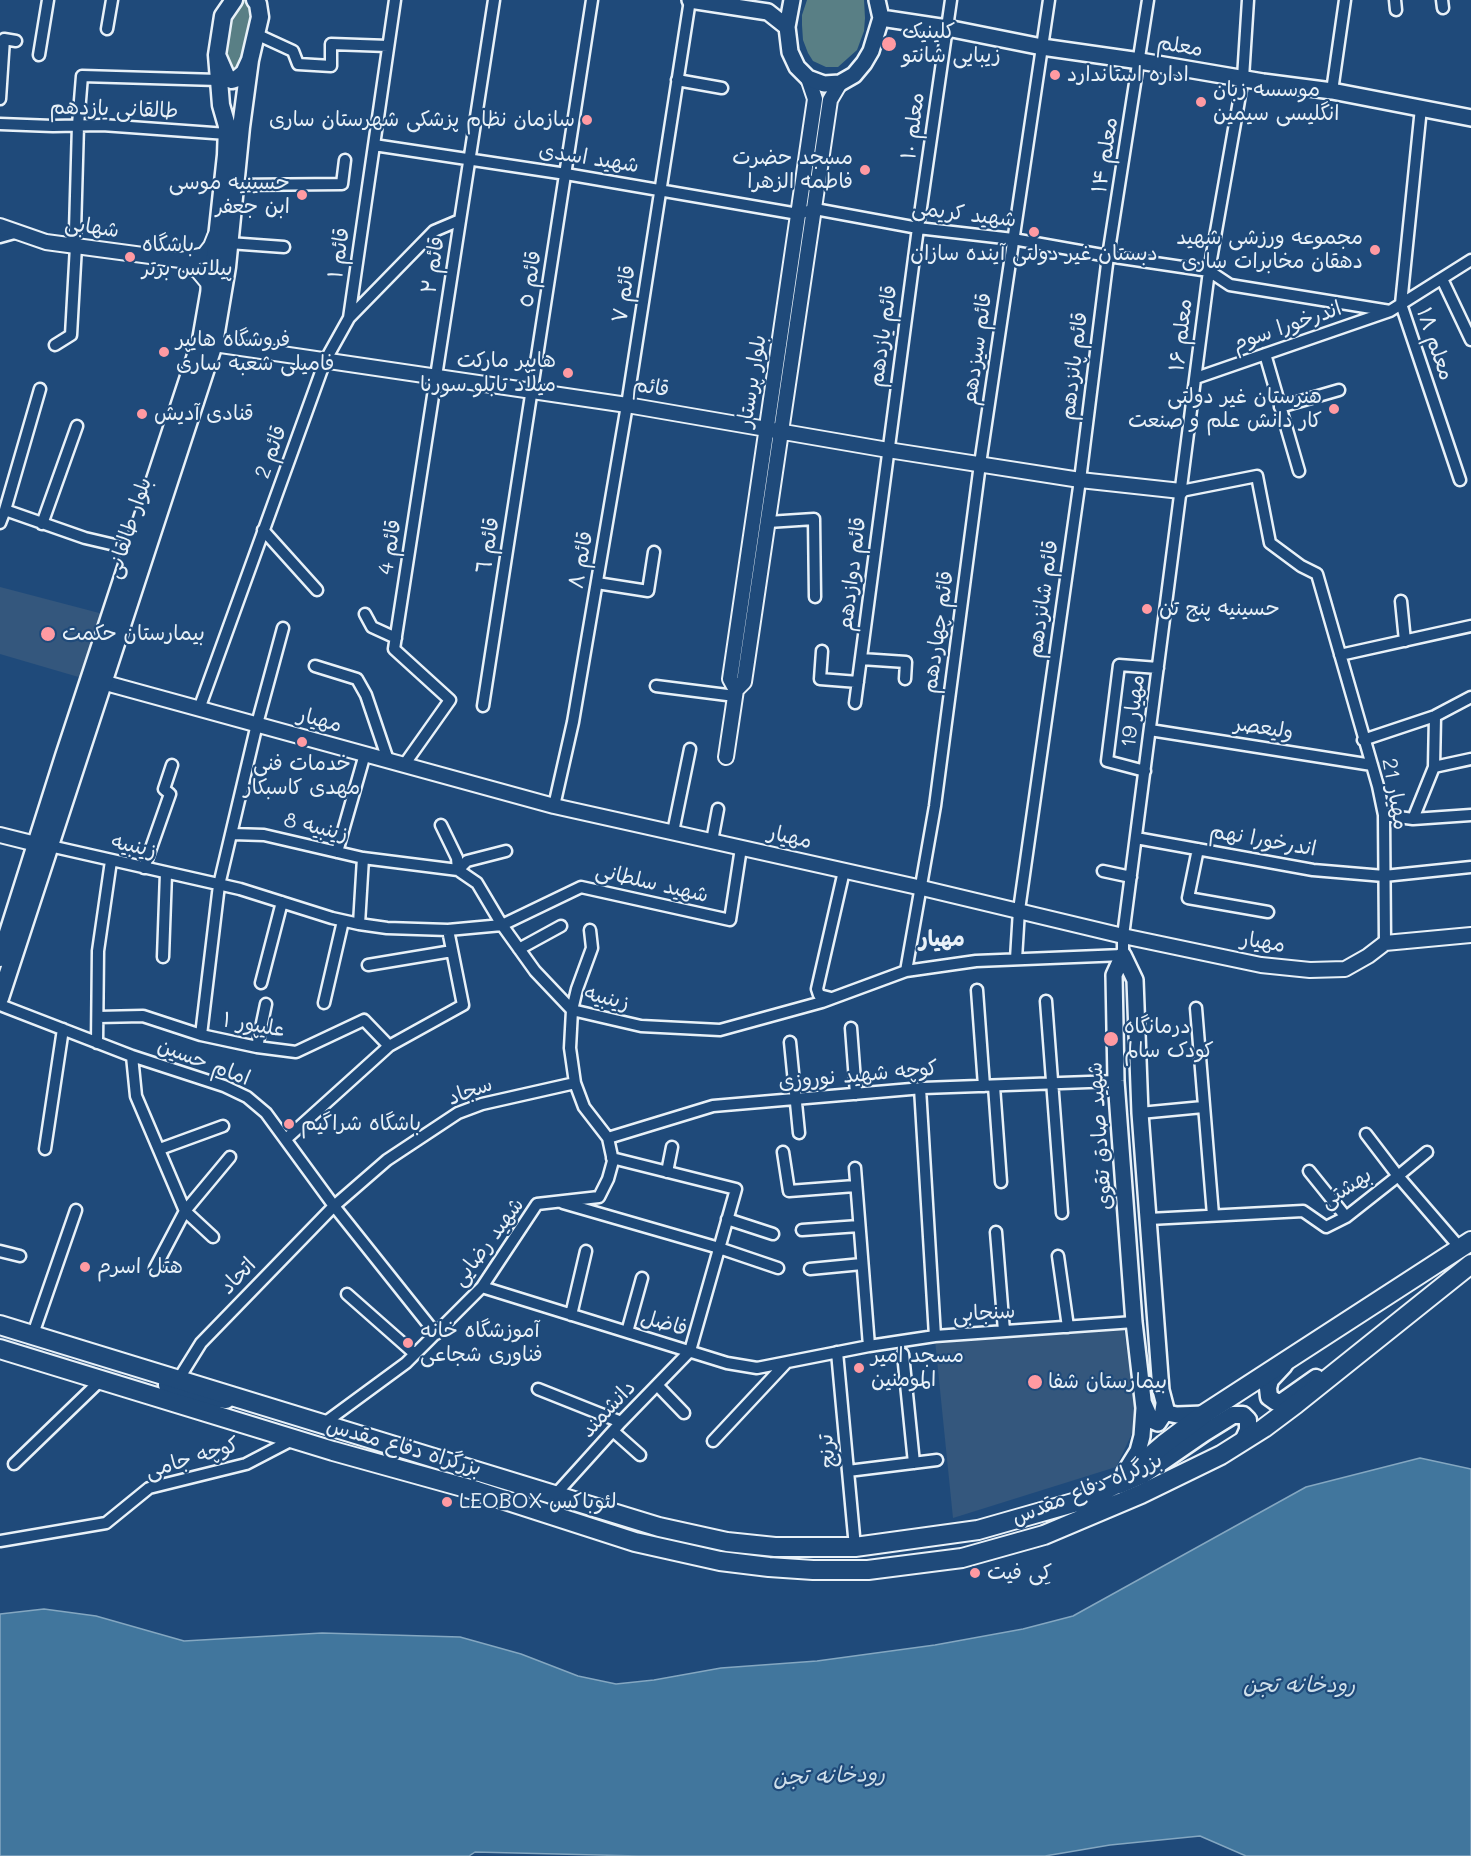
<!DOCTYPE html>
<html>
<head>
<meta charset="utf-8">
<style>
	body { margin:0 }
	canvas { display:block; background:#1f4a7a }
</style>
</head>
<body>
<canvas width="1471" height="1856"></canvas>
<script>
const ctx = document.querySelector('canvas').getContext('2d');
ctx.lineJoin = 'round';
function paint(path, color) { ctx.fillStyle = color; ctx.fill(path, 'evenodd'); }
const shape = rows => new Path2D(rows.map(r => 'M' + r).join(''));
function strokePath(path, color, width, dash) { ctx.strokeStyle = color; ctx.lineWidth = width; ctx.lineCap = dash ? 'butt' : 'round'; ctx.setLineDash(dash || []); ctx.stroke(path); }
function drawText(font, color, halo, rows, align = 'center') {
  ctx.font = font + ' Mali,"Playpen Sans Arabic",sans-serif'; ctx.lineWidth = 4.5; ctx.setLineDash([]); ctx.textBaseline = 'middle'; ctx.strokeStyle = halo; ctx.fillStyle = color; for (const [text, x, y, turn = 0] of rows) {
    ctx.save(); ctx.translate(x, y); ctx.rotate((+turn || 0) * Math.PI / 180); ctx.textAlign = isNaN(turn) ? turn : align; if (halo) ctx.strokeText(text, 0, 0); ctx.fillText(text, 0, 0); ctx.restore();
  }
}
const built = shape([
	[0,587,103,614,82,678,0,654],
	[1123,1323,1137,1423,1116,1467,953,1518,935,1340]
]);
const green = shape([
	[242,0,251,0,256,16,237,73,229,74,224,64,226,20],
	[807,0,864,0,865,18,864,31,857,50,838,67,826,67,813,61,808,53,803,40,802,25,802,15]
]);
const water = shape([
	[1420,1458,1471,1469,1471,1856,1246,1856,1200,1836,1110,1845,1045,1856,638,1856,475,1852,469,1856,0,1856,0,1614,44,1609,96,1616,184,1641,322,1633,460,1637,521,1654,578,1676,616,1684,654,1680,721,1668,817,1661,935,1645,1023,1629,1073,1616,1306,1487,1420,1458]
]);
const trunkTunnel = shape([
	[0,1338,167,1385]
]);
const minor = shape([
	[1395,0,1396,10],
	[1442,0,1443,8],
	[107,29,112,0],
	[256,34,293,51,298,64,331,66,331,44,388,46],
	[39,55,48,0],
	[677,80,722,88],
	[1332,91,1345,0],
	[0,99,4,39,16,41],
	[1421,108,1401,304,1460,480],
	[0,124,53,126,102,125,227,134],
	[374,145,566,174,798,214,815,209,918,228,1013,239,1108,256,1209,271,1230,285,1390,311],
	[235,185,342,184,345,160],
	[0,237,18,232],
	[229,243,284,247],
	[1442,279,1471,340],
	[349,318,434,231,460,220],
	[55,345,71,335,76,246,75,231,78,125,82,76,218,80],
	[1265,354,1299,471],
	[1196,378,1390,311,1471,260],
	[40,389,5,510,85,538,132,549],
	[1280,407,1339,390],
	[1181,491,1257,476,1270,543,1301,566,1317,574,1378,786,1384,815,1385,943],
	[768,522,814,519,815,597],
	[0,523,5,510],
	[42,524,77,426],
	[263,530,317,590],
	[597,583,648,591,654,552],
	[1401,601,1405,641],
	[365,614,372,627,396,638],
	[822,651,820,679,858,682],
	[1340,655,1471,626],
	[861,659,906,662,905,679],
	[315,666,357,679,366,695,388,760],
	[656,686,735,696],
	[855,703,918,228,951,0],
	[483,706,592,0],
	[199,709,325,361,349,318,395,0],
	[1150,730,1372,765],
	[1363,740,1435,716,1471,697],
	[404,765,450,700,394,649,494,0],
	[1434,767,1471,759],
	[1145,771,1107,761,1119,665,1158,668],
	[554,806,573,722,627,405,690,0],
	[1384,815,1413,819,1471,815],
	[1413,819,1434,767,1435,716],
	[441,825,457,858,458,870],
	[673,832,690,749],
	[232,834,264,835,363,858,458,870,477,883,502,925,581,887,730,920,741,848],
	[1136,838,1313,870,1384,876,1471,867],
	[712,841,718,809],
	[50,846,240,889,332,918,359,924,387,928,448,930,502,925,535,971,572,1010,641,1026,720,1030,822,1002,906,971,976,961,1123,955,1123,936,1209,271,1243,78,1248,0],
	[1198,849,1188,898,1268,912],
	[337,852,365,754],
	[144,868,170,794,164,789,172,765],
	[458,870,467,861,506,851],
	[1103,871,1131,877],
	[359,924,363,858],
	[519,949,561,926],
	[163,957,166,873],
	[1016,959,1019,910,1080,480,1108,256,1148,0],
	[368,965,452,951],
	[906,971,935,806,980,464,1049,0],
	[261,983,282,902],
	[977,990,984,1086],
	[831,998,819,995,817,989,844,871],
	[1046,1001,1062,1213],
	[324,1003,343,921],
	[0,1005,132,1056,224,1086,247,1097,266,1113,334,1206,436,1334],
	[1196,1008,1213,1215],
	[98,1017,143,1016,201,1035,257,1047,296,1052,364,1020,389,1046],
	[851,1028,856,1094],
	[201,1035,219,885,257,724,283,628],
	[790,1042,799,1133],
	[97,1043,98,951,111,861],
	[257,1047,266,1004],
	[132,1056,136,1096,185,1211,213,1237],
	[994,1086,1001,1182],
	[920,1088,935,1336],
	[1140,1113,1203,1107],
	[1366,1134,1398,1176,1427,1152],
	[608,1138,713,1106,923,1088,1116,1081],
	[286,1139,389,1046,463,1005,448,930],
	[45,1149,63,1029],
	[160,1149,223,1126],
	[783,1152,789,1191,855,1186],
	[855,1168,869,1346],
	[1309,1171,1346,1217],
	[667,1172,672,1147],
	[563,1203,719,1248,778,1268],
	[727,1219,773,1234],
	[1149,1219,1303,1211,1326,1227,1346,1217,1398,1176,1461,1249],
	[802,1230,859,1226],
	[996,1232,1004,1331],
	[0,1251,20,1256],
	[1058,1256,1068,1327],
	[155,1268,185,1211,230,1157],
	[810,1269,862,1264],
	[482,1287,727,1363,757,1368,869,1346,935,1336,1134,1322],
	[347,1294,415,1354],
	[571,1315,586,1251],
	[627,1332,642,1278],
	[33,1334,76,1210],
	[837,1352,855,1547],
	[903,1354,914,1463],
	[178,1380,201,1343,334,1206,387,1160,458,1113,482,1104,575,1083],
	[657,1385,684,1413],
	[538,1389,621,1422],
	[323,1424,406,1363,482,1287,537,1204,599,1197,608,1179,613,1161,608,1138,584,1107,575,1083,570,1048,572,1010,577,989,592,948,590,930],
	[613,1431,640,1455],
	[713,1441,786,1363],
	[14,1464,101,1380],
	[848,1471,937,1460],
	[555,1495,621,1422,690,1351,736,1189,612,1158],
	[0,1541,106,1523,149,1488,246,1464,294,1439]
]);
const tertiary = shape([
	[0,226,46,242,180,260,204,255,211,246,215,236],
	[180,260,198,271,208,283,209,292],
	[214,344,627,405,888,450,1080,480,1181,491],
	[102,682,554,806,922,888,1123,936,1261,965,1310,970,1345,969,1368,956,1385,943,1471,935],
	[736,690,744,682,830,100,840,83],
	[726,757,736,690,730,679,815,99,808,78],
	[0,835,36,844]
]);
const secondary = shape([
	[690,0,768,12,787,27],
	[792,0,787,27,790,52,797,67,808,78,824,84,840,83,854,75,864,63,871,51,881,18,877,0],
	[881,18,947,28,1042,47,1140,61,1263,82,1332,91,1471,118],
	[1123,955,1114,975,1116,1081,1134,1322,1144,1408,1142,1436,1138,1451,1125,1472],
	[1123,955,1135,980,1140,1113,1161,1390,1167,1413,1177,1415,1204,1414],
	[1144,1404,1151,1420,1158,1423,1162,1417,1164,1404]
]);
const primary = shape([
	[234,0,223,16,217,55,227,78,232,80,238,78,244,73,250,60,260,17,258,4,255,0],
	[0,958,64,756,201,340,214,265,226,155,227,126,221,105,217,55],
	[0,998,214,344,227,267,241,127,250,60],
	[1284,1365,1270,1380,1268,1388,1269,1397,1276,1402,1282,1402,1316,1378],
	[167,1385,201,1397,226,1400],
	[1120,1485,1143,1475,1204,1433,1233,1415,1243,1415,1248,1420,1248,1430,1244,1439]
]);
const trunk = shape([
	[0,1325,659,1527,727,1542,775,1547,855,1547,978,1530,1087,1499,1117,1484,1164,1444,1204,1414,1471,1241],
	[0,1349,333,1451,477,1491,635,1542,720,1561,769,1567,813,1570,868,1570,962,1558,1044,1535,1141,1494,1221,1455,1264,1428,1296,1404,1471,1264]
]);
const markers = [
	[889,44,8,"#ff9aa2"],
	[1055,75,6,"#ff9aa2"],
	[1201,102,6,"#ff9aa2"],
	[587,120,6,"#ff9aa2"],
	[865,170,6,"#ff9aa2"],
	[302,195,6,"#ff9aa2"],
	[1034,232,6,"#ff9aa2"],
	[1375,250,6,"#ff9aa2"],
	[130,257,6,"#ff9aa2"],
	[164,352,6,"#ff9aa2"],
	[568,373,6,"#ff9aa2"],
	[1334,409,6,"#ff9aa2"],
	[142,414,6,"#ff9aa2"],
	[1147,609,6,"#ff9aa2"],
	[48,634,8,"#ff9aa2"],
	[302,742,6,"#ff9aa2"],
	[1111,1039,8,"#ff9aa2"],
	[289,1124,6,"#ff9aa2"],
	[85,1267,6,"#ff9aa2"],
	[408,1343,6,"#ff9aa2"],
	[859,1368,6,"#ff9aa2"],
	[1035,1382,8,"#ff9aa2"],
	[447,1502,6,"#ff9aa2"],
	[975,1573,6,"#ff9aa2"]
];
const poiNames = [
	["کلینیک",902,32],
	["زیبایی شانتو",902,56],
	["اداره استاندارد",1067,75],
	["موسسه زبان",1213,90],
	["انگلیسی سیمین",1213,114],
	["سازمان نظام پزشکی شهرستان ساری",575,120,"right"],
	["مسجد حضرت",853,158,"right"],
	["فاطمه الزهرا",853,182,"right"],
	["حسینیه موسی",290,183,"right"],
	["ابن جعفر",290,207,"right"],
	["مجموعه ورزشی شهید",1363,238,"right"],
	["دهقان مخابرات ساری",1363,262,"right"],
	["باشگاه",142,245],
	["پیلاتس برتر",142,269],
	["دبستان غیر دولتی آینده سازان",1034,254,"center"],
	["فروشگاه هایپر",176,340],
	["فامیلی شعبه ساری",176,364],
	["هایپر مارکت",556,361,"right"],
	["میلاد تابلو سورنا",556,385,"right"],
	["هنرستان غیر دولتی",1322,397,"right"],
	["کار دانش علم و صنعت",1322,421,"right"],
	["قنادی آدیش",154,414],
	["حسینیه پنج تن",1159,609],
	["بیمارستان حکمت",62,634],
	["خدمات فنی",302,764,"center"],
	["مهدی کاسبکار",302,788,"center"],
	["درمانگاه",1124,1027],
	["کودک سالم",1124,1051],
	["باشگاه شراگیم",301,1124],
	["هتل اسرم",97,1267],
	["آموزشگاه خانه",420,1331],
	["فناوری شجاعی",420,1355],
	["مسجد امیر",871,1356],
	["المومنین",871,1380],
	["بیمارستان شفا",1048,1382],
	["LEOBOX لئوباکس",459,1502],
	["کِی فیت",987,1573]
];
const streetNames = [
	["معلم",1180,46,10],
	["طالقانی یازدهم",114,109,2],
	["معلم ١٠",913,126,-82],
	["معلم ۱۴",1105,155,-81],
	["شهید اسدی",589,158,9],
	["شهید کریمی",964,214,7],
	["شهابی",92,227,8],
	["قائم ١",339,253,-82],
	["قائم ٣",433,265,-81],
	["قائم ٥",530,279,-81],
	["قائم ٧",624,294,-81],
	["اندرخورا سوم",1287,326,-19],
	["معلم ۱۶",1181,335,-83],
	["قائم یازدهم",883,336,-82],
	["معلم ۱۸",1435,344,71],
	["قائم سیزدهم",977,349,-82],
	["قائم پانزدهم",1074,366,-83],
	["بلوار پرستار",752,381,-81],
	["قائم",651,387,9],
	["قائم 2",271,452,-70],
	["بلوار طالقانی",129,528,-72],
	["قائم ٦",488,545,-81],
	["قائم 4",390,547,-81],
	["قائم ٨",581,560,-80],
	["قائم دوازدهم",852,574,-83],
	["قائم شانزدهم",1043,599,-82],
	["قائم چهاردهم",938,632,-82],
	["مهیار 19",1133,711,-83],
	["مهیار",320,720,15],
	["ولیعصر",1264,728,9],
	["مهیار 21",1395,794,80],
	["زینبیه 8",316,827,13],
	["مهیار",790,837,13],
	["اندرخورا نهم",1263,840,10],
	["زینبیه",134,846,13],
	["شهید سلطانی",652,883,13],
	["مهیار",1263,942,9],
	["زینبیه",607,998,14],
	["علیپور ۱",254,1025,10],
	["امام حسین",204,1062,21],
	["کوچه شهید نوروزی",858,1075,-5],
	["سجاد",470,1091,-20],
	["شهید صادق تقوی",1100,1136,-94],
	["بهشتی",1346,1188,-33],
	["شهید رضایی",488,1242,-53],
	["اتحاد",238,1276,-46],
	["سنجابی",984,1313,-4],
	["فاضل",664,1323,16],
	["دانشمند",608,1409,-47],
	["بزرگراه دفاع مقدس",404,1447,16],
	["ترنج",827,1451,-95],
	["کوچه جامی",192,1458,-17],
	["بزرگراه دفاع مقدس",1087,1489,-22]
];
const neighbourhoodNames = [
	["مهیار",942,939]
];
const waterNames = [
	["رودخانه تجن",1299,1685],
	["رودخانه تجن",829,1776,-2]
];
paint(built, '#34577d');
paint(green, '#597f85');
paint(water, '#41769d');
strokePath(water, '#84a7c1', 1.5);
strokePath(trunkTunnel, '#3d638d', 18, [18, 9]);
strokePath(minor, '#e8f1f8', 15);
strokePath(tertiary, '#e8f1f8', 18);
strokePath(secondary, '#e8f1f8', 20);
strokePath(primary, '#e8f1f8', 21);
strokePath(trunk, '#e8f1f8', 22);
strokePath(minor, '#1f4a7a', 10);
strokePath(tertiary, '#1f4a7a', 14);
strokePath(secondary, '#1f4a7a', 15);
strokePath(primary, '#1f4a7a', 16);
strokePath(trunk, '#1f4a7a', 18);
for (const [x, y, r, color] of markers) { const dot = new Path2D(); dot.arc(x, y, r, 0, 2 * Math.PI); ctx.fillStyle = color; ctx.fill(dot); strokePath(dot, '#1f4a7a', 2); }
drawText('21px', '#e8f1f8', '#1f4a7a', poiNames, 'left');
drawText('21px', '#e8f1f8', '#1f4a7a', streetNames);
drawText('bold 22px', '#e8f1f8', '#1f4a7a', neighbourhoodNames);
drawText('italic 22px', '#cfdfea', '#1f4a7a', waterNames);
</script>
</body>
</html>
